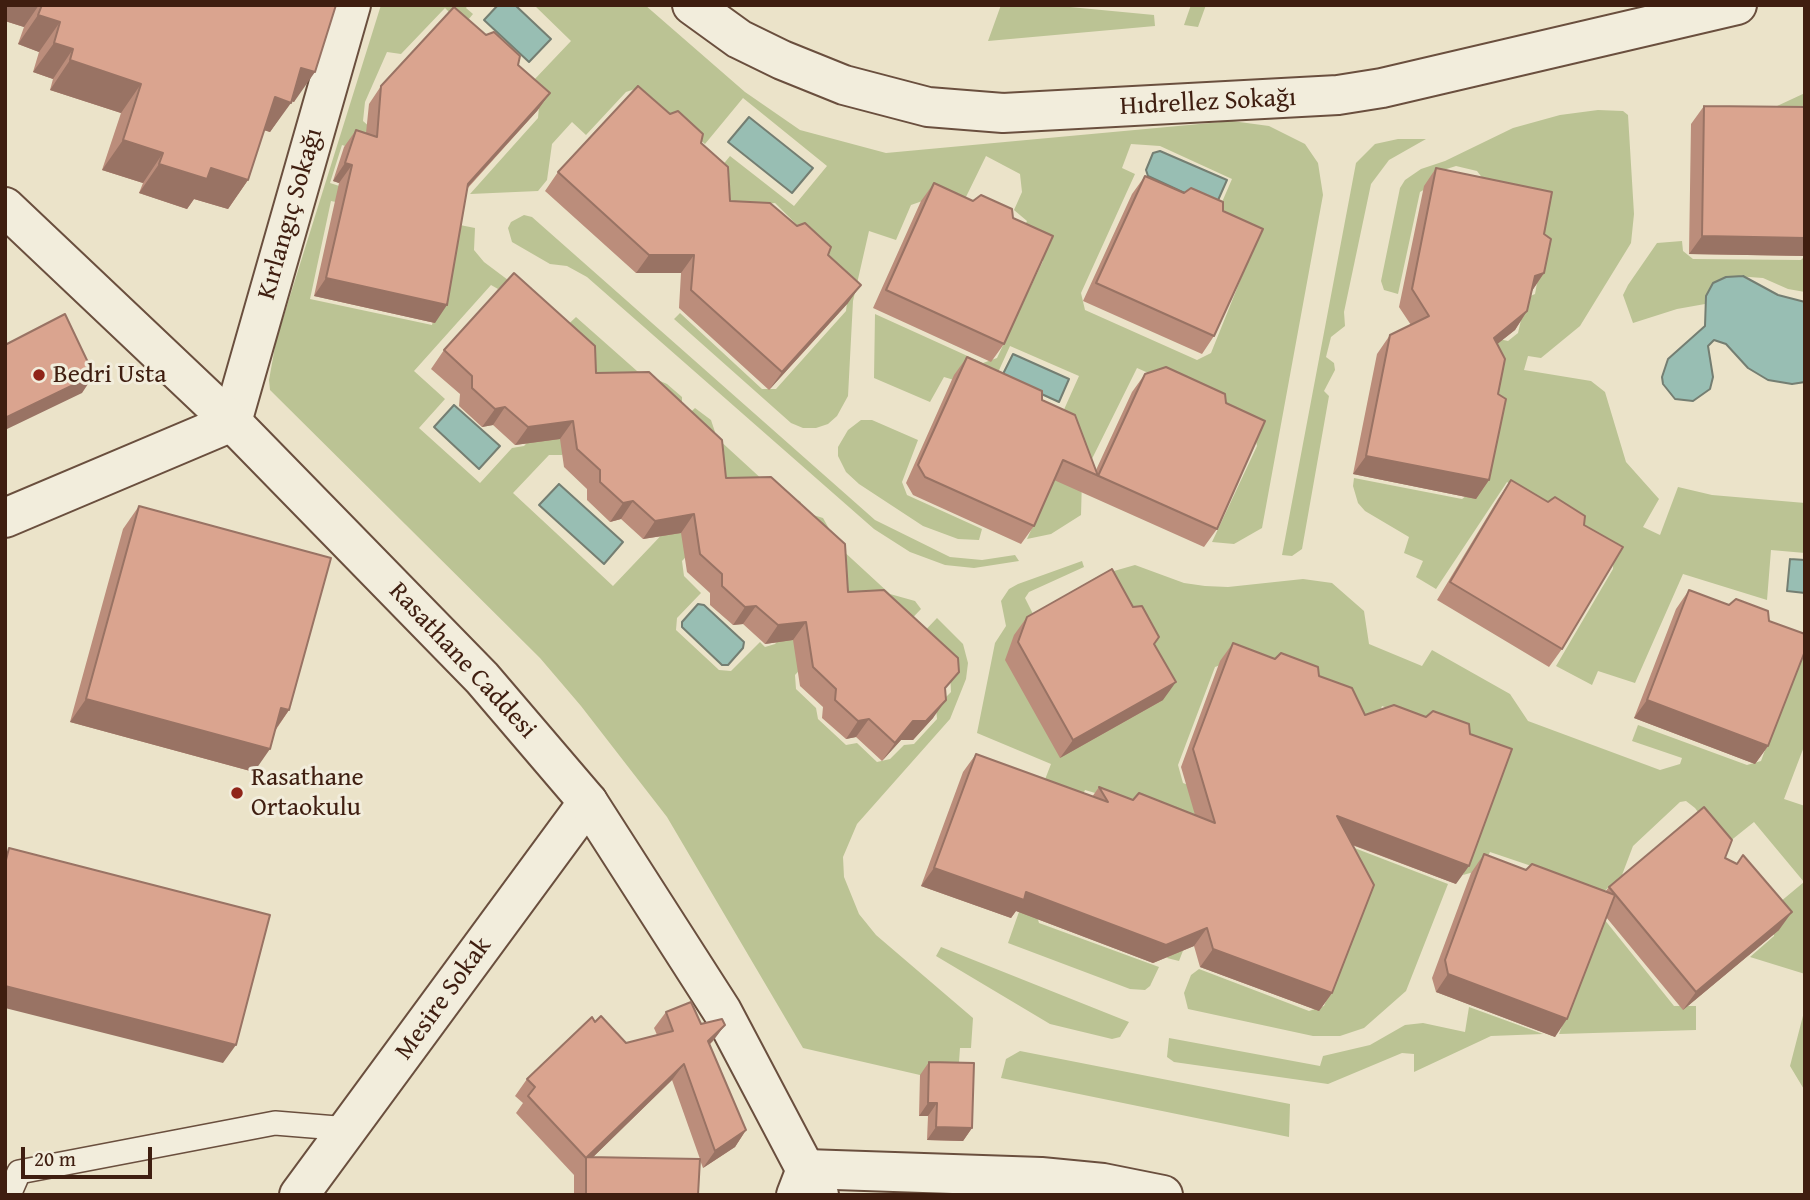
<!DOCTYPE html>
<html>
<head>
<meta charset="utf-8">
<style>
	body { margin:0 }
	#map { position:relative; width:1810px; height:1200px; overflow:hidden; background:#ebe3c9; font-family:"Gentium Book Plus",serif }
	canvas { display:block }
	.frame { position:absolute; inset:0; border:7px solid #3f1e10; pointer-events:none }
	.scale { position:absolute; left:21px; top:1147px; width:131px; height:32px; box-sizing:border-box; border:4px solid #3f1e10; border-top:0; padding-left:9px; font-size:21px; line-height:24px; white-space:nowrap; color:#3f1e10; -webkit-text-stroke:5px #f2eddc; paint-order:stroke }
</style>
</head>
<body>
<div id="map">
<canvas width="1810" height="1200"></canvas>
<div class="frame"></div>
<div class="scale">20 m</div>
</div>
<script>
const ctx = document.querySelector('canvas').getContext('2d');
ctx.lineJoin = 'round';
function paint(path, color) { ctx.fillStyle = color; ctx.fill(path, 'evenodd'); }
const shape = rows => new Path2D(rows.map(r => 'M' + r).join(''));
function strokePath(path, color, width, dash) { ctx.strokeStyle = color; ctx.lineWidth = width; ctx.lineCap = dash ? 'butt' : 'round'; ctx.setLineDash(dash || []); ctx.stroke(path); }
function drawText(font, color, halo, rows, align = 'center') {
  ctx.font = font + ' "Gentium Book Plus",serif'; ctx.lineWidth = 6; ctx.setLineDash([]); ctx.textBaseline = 'middle'; ctx.strokeStyle = halo; ctx.fillStyle = color; for (const [text, x, y, turn = 0] of rows) {
    ctx.save(); ctx.translate(x, y); ctx.rotate((+turn || 0) * Math.PI / 180); ctx.textAlign = isNaN(turn) ? turn : align; if (halo) ctx.strokeText(text, 0, 0); ctx.fillText(text, 0, 0); ctx.restore();
  }
}
const green = shape([
	[381,5,468,5,466,8,473,14,463,26,445,8,401,54,387,52,365,102,363,121,407,160,406,165,342,145,330,183,392,203,389,213,331,201,310,299,432,325,455,224,475,228,474,250,484,262,508,280,498,289,491,285,414,371,445,399,419,428,480,483,512,448,524,446,538,431,557,335,576,317,637,371,667,384,682,397,682,403,672,413,576,439,562,455,549,455,513,493,613,586,670,526,680,422,695,408,711,420,717,438,765,482,801,502,800,506,698,544,682,561,684,576,701,593,677,618,676,630,719,670,731,671,760,642,765,647,775,644,789,629,801,528,813,515,823,518,840,548,890,594,915,601,921,609,900,631,812,657,795,675,796,689,816,708,818,719,846,745,857,743,877,762,890,759,904,745,914,744,937,719,936,707,951,692,950,671,917,639,937,618,963,644,968,663,966,679,950,719,857,824,843,857,844,877,859,914,876,935,973,1018,971,1048,960,1048,958,1076,920,1075,803,1048,667,817,581,706,540,658,270,390,269,380,276,341],
	[534,5,645,5,745,92,800,130,886,153,1232,121,1269,126,1305,144,1318,163,1323,195,1262,528,1234,544,1212,542,1257,446,1251,418,1137,368,1082,479,1081,515,1051,534,1027,539,1071,443,1062,414,1079,376,1010,346,995,379,954,380,944,377,930,402,874,378,875,314,983,363,997,358,1043,261,1038,247,1018,239,1027,221,1014,210,1022,192,1020,174,986,156,964,201,928,199,911,205,896,240,869,231,853,301,848,396,837,416,828,424,816,428,803,428,791,423,674,319,680,313,762,389,776,389,846,311,850,278,775,203,763,204,716,250,713,177,730,156,794,206,827,166,743,98,705,144,638,88,626,92,586,135,572,122,552,144,547,180,538,191,470,194,538,118,540,95,533,81,571,41],
	[1131,144,1160,146,1232,179,1219,209,1261,229,1211,353,1197,360,1085,310,1081,293,1135,174,1122,168],
	[1001,5,1049,5,1154,15,1155,26,988,41],
	[1191,5,1206,5,1198,27,1184,25],
	[1805,93,1805,121,1747,120],
	[1598,110,1623,111,1628,115,1634,214,1631,243,1580,326,1541,358,1528,356,1524,370,1591,381,1605,392,1626,462,1659,499,1643,527,1660,535,1678,487,1712,495,1805,503,1805,553,1771,550,1767,600,1683,574,1635,683,1598,671,1592,685,1556,666,1613,569,1614,544,1507,482,1436,589,1416,577,1423,561,1404,553,1409,537,1365,511,1358,503,1353,486,1354,478,1462,499,1474,490,1412,320,1508,341,1518,333,1526,298,1535,294,1542,256,1477,171,1456,166,1437,172,1434,184,1420,192,1398,294,1384,290,1381,281,1400,188,1405,180,1421,169,1445,161,1513,128,1560,115],
	[1398,139,1426,139,1389,160,1371,184,1344,312,1345,326,1331,337,1326,357,1334,363,1335,370,1324,391,1329,396,1302,549,1292,556,1282,555,1356,163,1375,144],
	[524,215,532,217,875,520,950,557,982,560,1015,555,1019,561,974,568,945,565,910,552,874,529,587,277,567,266,550,264,512,242,508,228,511,222],
	[1682,241,1683,251,1693,259,1801,260,1805,256,1805,292,1788,289,1763,278,1735,276,1706,296,1705,304,1677,309,1633,323,1623,295,1628,285,1657,243],
	[861,420,872,420,918,440,902,482,907,495,982,529,979,540,958,539,923,526,859,484,846,472,838,456,838,447,848,430],
	[1082,561,1084,567,1029,592,1025,598,1033,614,1100,575,1135,565,1184,583,1205,586,1228,587,1303,579,1332,583,1364,611,1369,644,1422,666,1432,650,1510,694,1528,721,1660,770,1680,764,1682,758,1632,741,1638,725,1747,765,1761,761,1805,641,1805,744,1784,799,1805,806,1805,974,1750,957,1774,936,1774,907,1804,882,1754,822,1724,846,1695,808,1686,801,1680,802,1633,846,1622,875,1599,896,1558,875,1490,852,1481,870,1463,875,1499,776,1425,722,1382,706,1376,722,1229,662,1215,667,1178,765,1183,783,1297,826,1234,820,1179,961,1167,958,1205,858,1132,804,1085,790,1034,907,1039,923,1159,967,1150,986,1145,990,1130,989,1008,943,1058,801,1039,795,1051,764,977,733,995,643,1006,626,1001,601,1009,589,1018,584],
	[1331,839,1448,884,1406,991,1364,1028,1340,1036,1313,1036,1188,1009,1184,993,1191,975,1199,969,1309,1011,1324,1006,1363,903,1360,897,1369,874,1324,857],
	[1600,914,1674,1006,1696,1006,1696,1030,1559,1034,1598,929],
	[941,947,1129,1022,1120,1037,1112,1039,1050,1024,936,956],
	[1469,1007,1543,1034,1491,1036,1414,1072,1414,1054,1402,1053,1328,1084,1174,1062,1167,1057,1169,1038,1320,1066,1323,1056,1370,1045,1405,1025,1423,1023,1465,1032],
	[1805,1008,1805,1091,1790,1066],
	[1020,1051,1290,1104,1289,1137,1001,1078,1006,1059]
]);
const water = shape([
	[498,5,515,5,551,39,529,62,484,20,498,5],
	[749,117,813,168,792,193,728,142,749,117],
	[1160,151,1227,180,1215,207,1148,176,1146,170,1153,153,1160,151],
	[1743,276,1778,295,1805,302,1805,382,1792,384,1768,380,1748,368,1726,344,1714,340,1708,346,1713,377,1710,389,1693,401,1675,399,1663,384,1662,377,1668,359,1705,326,1706,296,1713,283,1726,277,1743,276],
	[1013,354,1069,379,1059,402,1002,376,1013,354],
	[454,405,500,446,479,469,434,427,454,405],
	[559,484,623,542,604,564,539,505,559,484],
	[1790,559,1805,560,1805,593,1787,591,1790,559],
	[698,604,704,605,744,642,743,648,728,665,722,665,682,627,682,622,698,604]
]);
const service = shape([
	[9,1195,19,1172,275,1123,349,1129]
]);
const minor = shape([
	[5,518,232,422,351,5],
	[299,1195,588,802],
	[796,1195,806,1169,1041,1177,1103,1183,1163,1195]
]);
const tertiary = shape([
	[692,5,739,39,782,60,844,85,928,107,1003,113,1338,95,1382,88,1737,5],
	[5,207,232,422,482,678,588,802,722,1011,819,1195]
]);
const wall = shape([
	[5,5,336,5,294,102,291,101,270,132,264,130,248,180,228,209,194,199,187,209,139,193,143,183,102,170,121,113,50,90,53,79,33,72,39,52,18,44,24,27,5,21],
	[518,65,550,93,537,111,467,189,435,323,314,296,339,183,333,181,344,147,356,130,366,133,369,104,381,86],
	[1704,106,1805,107,1805,256,1689,254,1691,124],
	[701,143,730,201,828,255,848,303,769,390,679,308,681,273,636,273,545,191,558,172],
	[1436,168,1544,234,1544,273,1532,291,1527,311,1515,330,1497,344,1498,394,1489,480,1476,499,1353,474,1377,354,1390,335,1411,325,1399,307,1424,186],
	[1145,176,1214,336,1202,354,1083,301,1132,194],
	[934,183,973,201,1004,344,991,362,873,308,921,201],
	[444,350,596,373,726,478,848,592,945,691,933,718,913,740,901,740,882,761,856,737,846,739,822,718,823,707,800,686,793,640,765,644,743,624,733,625,710,605,710,593,687,572,681,533,643,539,621,519,610,522,587,500,587,489,564,467,560,439,515,445,493,425,482,427,459,406,460,394,431,369],
	[967,357,1042,400,1096,470,1132,392,1145,374,1217,529,1204,547,1054,480,1034,526,1021,544,913,495,906,483,954,375],
	[1511,480,1562,649,1549,667,1437,600,1498,499],
	[139,506,289,710,275,731,254,772,70,722,123,529],
	[1689,590,1768,746,1755,764,1634,718,1676,609],
	[1027,617,1154,644,1163,700,1060,758,1005,660,1014,635],
	[1233,643,1319,676,1365,715,1456,884,1352,845,1332,993,1319,1011,1200,967,1194,946,1153,963,1016,911,1011,918,921,886,963,772,976,754,1092,797,1099,787,1133,800,1195,815,1181,767,1220,661],
	[1484,854,1526,870,1605,892,1609,887,1725,858,1779,930,1683,1010,1606,917,1555,1037,1436,992,1432,978,1471,873],
	[666,1012,701,1024,725,1025,709,1045,746,1130,735,1147,703,1168,700,1160,698,1195,574,1195,574,1175,516,1113,523,1103,515,1096,527,1079,595,1022,626,1043,657,1035,654,1028],
	[672,1080,700,1159,593,1157],
	[929,1062,972,1128,963,1141,927,1140,928,1116,919,1116,920,1075]
]);
const shadedWall = shape([
	[5,5,39,5,24,27,5,21],
	[38,15,60,22,39,52,18,44],
	[54,43,73,49,53,79,33,72],
	[70,60,141,84,121,113,50,90],
	[301,68,315,72,294,102,281,97],
	[550,93,537,111,455,201,468,184],
	[275,97,291,103,270,132,254,127],
	[123,140,163,153,143,183,102,170],
	[345,163,352,165,339,183,333,181],
	[159,164,211,168,248,180,228,209,194,199,187,209,139,193],
	[1702,236,1805,238,1805,256,1689,254],
	[649,255,694,255,681,273,636,273],
	[1544,273,1531,292,1535,276],
	[326,278,447,305,435,323,314,296],
	[861,285,848,303,769,390,782,372],
	[1527,311,1515,330,1481,357,1494,338],
	[94,375,82,393,5,430,5,418],
	[505,407,493,425,482,427,495,409],
	[573,421,560,439,515,445,528,427],
	[1366,456,1489,480,1476,499,1353,474],
	[633,501,621,519,610,522,623,503],
	[694,514,681,533,643,539,655,521],
	[756,606,743,624,733,625,745,607],
	[806,622,793,640,765,644,778,625],
	[1176,682,1163,700,1060,758,1073,740],
	[86,699,270,749,254,772,70,722],
	[946,700,933,718,913,740,901,740,882,761,895,743,913,721],
	[1647,700,1768,746,1755,764,1634,718],
	[281,708,289,710,273,733],
	[869,719,856,737,846,739,858,721],
	[1337,816,1469,866,1456,884,1324,834],
	[934,868,1026,892,1207,928,1194,946,1153,963,1016,911,1011,918,921,886],
	[1792,912,1779,930,1683,1010,1696,992],
	[1213,949,1332,993,1319,1011,1200,967],
	[1448,974,1567,1019,1555,1037,1436,992],
	[5,986,236,1045,223,1063,5,1008],
	[725,1025,713,1041,696,1058,708,1041],
	[684,1064,672,1080,586,1164,586,1159],
	[928,1103,937,1103,928,1116,919,1116],
	[936,1127,972,1128,963,1141,927,1140],
	[746,1130,735,1147,703,1168,715,1151]
]);
const building = shape([
	[42,5,336,5,315,72,301,68,291,103,275,97,248,180,211,168,207,179,159,164,163,153,123,140,141,84,70,60,73,49,54,43,60,22,38,15,42,5],
	[454,7,486,35,494,32,520,56,518,65,550,93,468,184,447,305,326,278,352,165,345,163,356,130,377,137,381,86,454,7],
	[638,86,670,114,678,111,703,134,701,143,728,167,730,201,770,203,797,226,805,223,831,247,828,255,861,285,782,372,691,290,694,255,649,255,558,172,638,86],
	[1704,106,1805,107,1805,238,1702,236,1704,106],
	[1436,168,1552,192,1544,234,1551,239,1544,273,1535,276,1527,311,1494,338,1505,359,1498,394,1506,399,1489,480,1366,456,1390,335,1429,316,1412,289,1436,168],
	[1145,176,1184,193,1191,188,1223,202,1223,211,1263,229,1214,336,1096,283,1145,176],
	[934,183,973,201,981,195,1012,209,1013,218,1053,236,1004,344,886,290,934,183],
	[514,273,595,346,596,373,649,372,722,440,726,478,771,477,845,544,848,592,884,590,958,658,959,672,945,688,946,700,926,721,913,721,895,743,869,719,858,721,835,700,836,689,813,667,806,622,778,625,756,606,745,607,722,586,722,574,700,554,694,514,655,521,633,501,623,503,600,482,600,470,577,449,573,421,528,427,505,407,495,409,472,388,472,376,444,350,514,273],
	[65,314,94,375,5,418,5,345,65,314],
	[967,357,1042,391,1042,400,1075,415,1098,476,1145,374,1166,367,1225,394,1226,403,1265,421,1217,529,1063,460,1034,526,925,477,918,465,967,357],
	[1511,480,1548,502,1555,497,1585,516,1584,525,1623,547,1562,649,1450,582,1511,480],
	[139,506,331,558,289,710,281,708,270,749,86,699,139,506],
	[1112,569,1133,607,1142,606,1159,637,1154,644,1176,682,1073,740,1018,642,1027,617,1112,569],
	[1689,590,1729,605,1736,599,1768,611,1769,621,1805,634,1805,651,1768,746,1647,700,1689,590],
	[1233,643,1275,659,1281,653,1318,667,1319,676,1352,688,1365,715,1394,705,1426,717,1433,711,1469,724,1470,734,1512,749,1469,866,1337,816,1374,885,1332,993,1213,949,1207,928,1166,945,1026,892,1024,900,934,868,976,754,1108,802,1099,787,1133,800,1139,793,1215,823,1193,749,1233,643],
	[1704,807,1732,840,1725,858,1737,864,1743,855,1792,912,1696,992,1609,887,1704,807],
	[9,848,270,915,236,1045,5,986,5,860,6,860,9,848],
	[1484,854,1526,870,1532,864,1615,895,1567,1019,1448,974,1445,960,1484,854],
	[691,1002,701,1024,722,1019,725,1025,708,1041,746,1130,715,1151,684,1064,587,1157,700,1159,698,1195,586,1195,586,1158,528,1096,535,1087,527,1079,592,1017,595,1022,601,1016,626,1043,673,1031,666,1012,691,1002],
	[929,1062,974,1063,972,1128,936,1127,937,1103,928,1103,929,1062]
]);
const markers = [
	[39,375,7,"#8f2418"],
	[237,793,7,"#8f2418"]
];
const streetNames = [
	["Hıdrellez Sokağı",1208,103,-3],
	["Kırlangıç Sokağı",291,214,-74],
	["Rasathane Caddesi",462,661,47],
	["Mesire Sokak",444,999,-54]
];
const poiNames = [
	["Bedri Usta",53,375],
	["Rasathane",251,778],
	["Ortaokulu",251,808]
];
paint(green, '#bbc394');
paint(water, '#98beb3');
strokePath(water, '#747e72', 2);
strokePath(service, '#6a4f3e', 26);
strokePath(minor, '#6a4f3e', 42);
strokePath(tertiary, '#6a4f3e', 42);
strokePath(service, '#f2eddc', 23);
strokePath(minor, '#f2eddc', 38);
strokePath(tertiary, '#f2eddc', 38);
paint(wall, '#bb8d7b');
paint(shadedWall, '#997364');
paint(building, '#daa48f');
strokePath(building, '#997364', 2);
for (const [x, y, r, color] of markers) { const dot = new Path2D(); dot.arc(x, y, r, 0, 2 * Math.PI); ctx.fillStyle = color; ctx.fill(dot); strokePath(dot, '#f2eddc', 2.5); }
drawText('26px', '#3f1e10', '#f2eddc', streetNames);
drawText('26px', '#3f1e10', '#f2eddc', poiNames, 'left');
</script>
</body>
</html>
